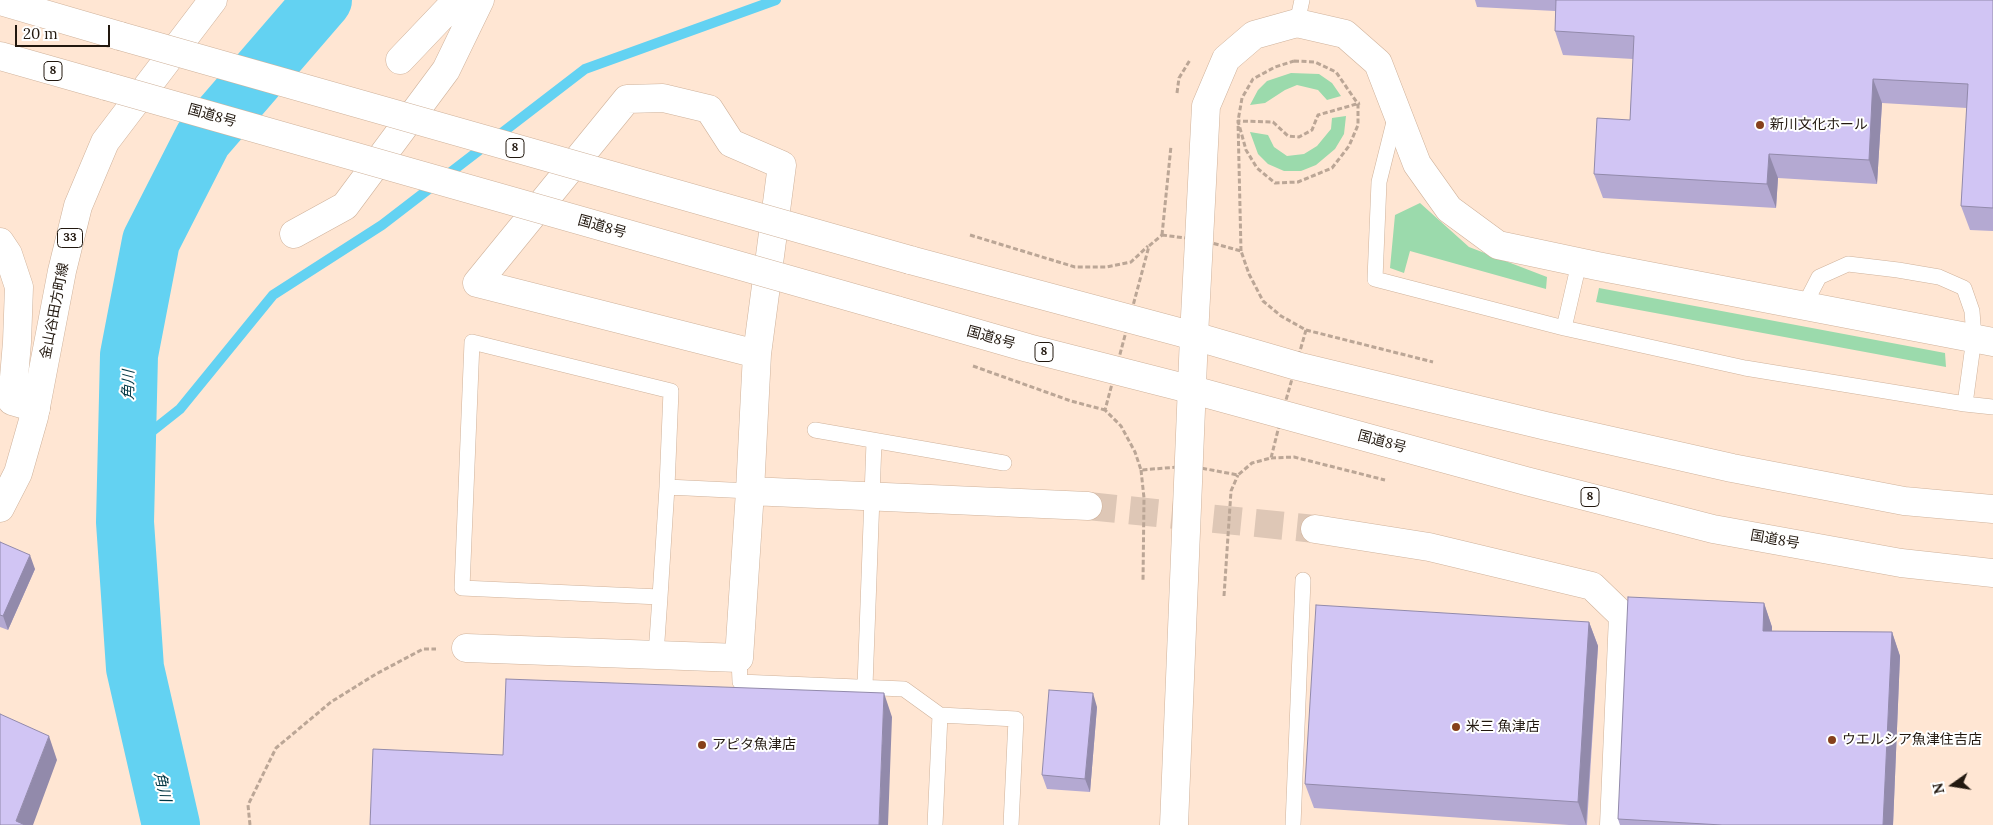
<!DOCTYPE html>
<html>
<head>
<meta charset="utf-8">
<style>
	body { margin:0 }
	#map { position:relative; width:1993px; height:825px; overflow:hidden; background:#ffe6d3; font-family:Lora,serif }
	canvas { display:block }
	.north { position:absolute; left:1928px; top:760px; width:50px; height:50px; -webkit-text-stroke:4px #fff; paint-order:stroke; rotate:257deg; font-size:14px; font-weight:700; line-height:20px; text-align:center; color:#22180f }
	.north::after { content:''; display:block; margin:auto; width:18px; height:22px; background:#22180f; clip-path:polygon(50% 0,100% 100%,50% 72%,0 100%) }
	.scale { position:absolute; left:15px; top:25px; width:95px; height:22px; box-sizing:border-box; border:2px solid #22180f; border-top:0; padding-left:6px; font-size:15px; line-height:18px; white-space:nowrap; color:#22180f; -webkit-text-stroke:4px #fff; paint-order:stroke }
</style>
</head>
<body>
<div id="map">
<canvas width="1993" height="825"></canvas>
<div class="north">N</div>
<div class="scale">20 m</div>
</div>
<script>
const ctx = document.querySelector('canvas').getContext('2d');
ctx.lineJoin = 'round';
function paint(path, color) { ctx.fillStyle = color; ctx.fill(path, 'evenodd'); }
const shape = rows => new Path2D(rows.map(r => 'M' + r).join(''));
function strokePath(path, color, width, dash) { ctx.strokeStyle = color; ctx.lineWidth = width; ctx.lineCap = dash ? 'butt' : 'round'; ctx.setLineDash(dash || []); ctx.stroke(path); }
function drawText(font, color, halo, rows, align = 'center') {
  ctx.font = font + ' Lora,"Noto Sans JP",serif'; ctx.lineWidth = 4; ctx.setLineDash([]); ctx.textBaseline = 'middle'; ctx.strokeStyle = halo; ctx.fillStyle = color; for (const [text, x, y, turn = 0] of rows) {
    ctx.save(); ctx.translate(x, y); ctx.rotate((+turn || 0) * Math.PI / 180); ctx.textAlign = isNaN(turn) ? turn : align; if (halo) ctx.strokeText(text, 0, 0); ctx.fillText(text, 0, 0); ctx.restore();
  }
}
const green = shape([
	[1291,73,1319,74,1332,83,1341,96,1327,100,1318,90,1297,85,1285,90,1265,103,1250,105,1258,90,1267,81],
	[1346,116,1344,134,1335,149,1316,165,1301,171,1284,171,1268,164,1258,154,1250,132,1268,135,1274,147,1287,156,1304,154,1317,146,1331,129,1332,118],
	[1420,203,1469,247,1547,277,1546,289,1410,251,1404,273,1390,268,1395,215],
	[1599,288,1945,353,1946,367,1596,302]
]);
const stream = shape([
	[127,451,180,409,273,295,382,225,585,69,776,0]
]);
const river = shape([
	[171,825,135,668,125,522,129,355,151,241,203,139,323,0]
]);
const streetTunnel = shape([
	[1088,506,1315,529]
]);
const path = shape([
	[1294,61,1315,62,1336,72,1358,104,1358,125,1349,146,1332,168,1298,182,1275,183,1257,168,1246,150,1238,121,1242,98,1253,79,1275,67,1294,61],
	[1177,93,1179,78,1190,60],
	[970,235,1075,267,1106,267,1131,262,1148,246],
	[1162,235,1201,240,1241,251,1249,274,1263,301,1281,316,1306,330,1282,414,1271,458,1252,463,1238,475,1190,466,1141,470,1135,452,1121,426,1105,410,1149,246,1162,235],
	[1162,235,1171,146],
	[1241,251,1238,121,1273,122,1288,136,1299,137,1312,130,1318,115,1360,103],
	[1306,330,1433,362],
	[973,366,1071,401,1105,410],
	[1271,458,1294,457,1385,480],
	[1141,470,1144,498,1143,582],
	[1224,596,1231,491,1238,475],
	[250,825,248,805,276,748,331,702,376,674,423,649,436,649]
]);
const lane = shape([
	[1297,23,1302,0],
	[1396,114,1379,182,1375,279,1564,328,1579,263],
	[1564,328,1745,368,1965,404,1974,338,1972,311,1964,288,1939,277,1898,270,1848,264,1819,277,1804,306],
	[1965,404,1993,407],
	[815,430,1004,463],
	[667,487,750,491],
	[656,655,660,597,667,487,671,391,472,342,462,588,660,597],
	[739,658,740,682,904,689,940,715,1016,719,1011,825],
	[865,686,874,442],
	[935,825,940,715],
	[1293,825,1303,580]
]);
const street = shape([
	[400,60,457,0],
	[294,234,345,206,446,70,480,0],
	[0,242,8,254,19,287,17,342,12,401,36,408],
	[750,491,757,354,477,283,627,99,663,98,709,109,731,143,782,165,757,354],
	[1315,529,1429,547,1592,586,1623,616,1614,825],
	[466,648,739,658,750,491,1088,506]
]);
const secondary = shape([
	[1174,825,1194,336,1206,106,1226,59,1254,35,1297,23,1345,34,1378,63,1417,164,1449,209,1498,245,1597,266,1993,342]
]);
const primary = shape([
	[0,508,18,473,34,417,62,271,78,206,105,142,213,0]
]);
const highway = shape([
	[0,1,120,36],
	[0,56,106,86],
	[910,260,1194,336,1297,366,1546,426,1732,468,1904,501,1993,509],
	[896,310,1028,348,1193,390,1526,481,1713,529,1901,563,1993,573]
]);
const highwayBridge = shape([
	[120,36,910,260],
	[106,86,896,310]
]);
const wall = shape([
	[1475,0,1993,0,1993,231,1970,230,1961,206,1967,108,1882,103,1877,184,1778,178,1776,208,1603,198,1594,174,1630,120,1633,59,1563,55,1555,31,1555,11,1477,7],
	[0,542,35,569,8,630,0,627],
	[1764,603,1772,627,1772,631,1892,632,1900,656,1893,825,1620,825,1618,819],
	[1589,622,1598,646,1587,825,1569,825,1314,808,1305,784],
	[1097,707,1090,792,1047,789,1042,775]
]);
const shadedWall = shape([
	[1873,79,1882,103,1877,184,1869,160],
	[1769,154,1778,178,1776,208,1767,184],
	[30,555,35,569,8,630,3,616],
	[1764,603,1772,627,1771,655,1763,631],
	[1589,622,1598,646,1586,825,1578,802],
	[1892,632,1900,656,1893,825,1883,825],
	[884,693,892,717,888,825,879,825],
	[1093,693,1097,707,1090,792,1085,779],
	[49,736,57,760,33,825,18,825,16,821]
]);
const building = shape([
	[1556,0,1993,0,1993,208,1961,206,1968,84,1873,79,1869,160,1769,154,1767,184,1594,174,1597,118,1630,120,1634,36,1555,31,1556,0],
	[0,542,30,555,3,616,0,615,0,542],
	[1628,597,1764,603,1763,631,1892,632,1883,825,1722,825,1618,819,1628,597],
	[1316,605,1589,622,1578,802,1305,784,1316,605],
	[506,679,884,693,879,825,370,825,373,749,503,755,506,679],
	[1049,690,1093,693,1085,779,1042,775,1049,690],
	[0,714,49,736,16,821,25,825,0,825,0,714]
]);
const markers = [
	[1760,125,5,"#86401b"],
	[1456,727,5,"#86401b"],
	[1832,740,5,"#86401b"],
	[702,745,5,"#86401b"]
];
const shields = [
	[53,71,18],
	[515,148,18],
	[70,238,25],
	[1044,352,18],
	[1590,497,18]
];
const shieldNames = [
	["8",53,71],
	["8",515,148],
	["33",70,238],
	["8",1044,352],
	["8",1590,497]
];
const streetNames = [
	["国道8号",212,116,16],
	["国道8号",602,227,16],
	["金山谷田方町線",55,311,-79],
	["国道8号",991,338,16],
	["国道8号",1382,442,15],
	["国道8号",1775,540,10]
];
const poiNames = [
	["新川文化ホール",1770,125],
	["米三 魚津店",1466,727],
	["ウエルシア魚津住吉店",1842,740],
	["アピタ魚津店",712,745]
];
const waterNames = [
	["角川",129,385,-89],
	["角川",162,787,77]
];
paint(green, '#9bdaac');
strokePath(stream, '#63d2f2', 10);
strokePath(river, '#63d2f2', 58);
strokePath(streetTunnel, '#dec7b6', 28, [28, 14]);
strokePath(lane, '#cfb29b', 16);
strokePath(street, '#cfb29b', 29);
strokePath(secondary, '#cfb29b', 29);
strokePath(primary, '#cfb29b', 29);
strokePath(highway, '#cfb29b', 29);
strokePath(path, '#bba696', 3, [5, 2.5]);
strokePath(lane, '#fff', 15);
strokePath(street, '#fff', 28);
strokePath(secondary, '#fff', 28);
strokePath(primary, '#fff', 28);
strokePath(highway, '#fff', 28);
strokePath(highwayBridge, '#cfb29b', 29, []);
strokePath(highwayBridge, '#fff', 28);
paint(wall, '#b4a9d2');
paint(shadedWall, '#928aab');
paint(building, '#d1c5f4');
strokePath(building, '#928aab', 1);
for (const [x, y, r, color] of markers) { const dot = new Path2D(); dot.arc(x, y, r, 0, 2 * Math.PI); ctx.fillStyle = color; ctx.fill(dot); strokePath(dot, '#fff', 2); }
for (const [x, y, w] of shields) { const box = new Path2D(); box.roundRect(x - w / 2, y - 9.5, w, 19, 4); ctx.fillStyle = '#fff'; ctx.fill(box); strokePath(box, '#22180f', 1); }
drawText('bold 12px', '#22180f', null, shieldNames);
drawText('14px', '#22180f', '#fff', streetNames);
drawText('14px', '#22180f', '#fff', poiNames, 'left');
drawText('italic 15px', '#003643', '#fff', waterNames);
</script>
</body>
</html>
